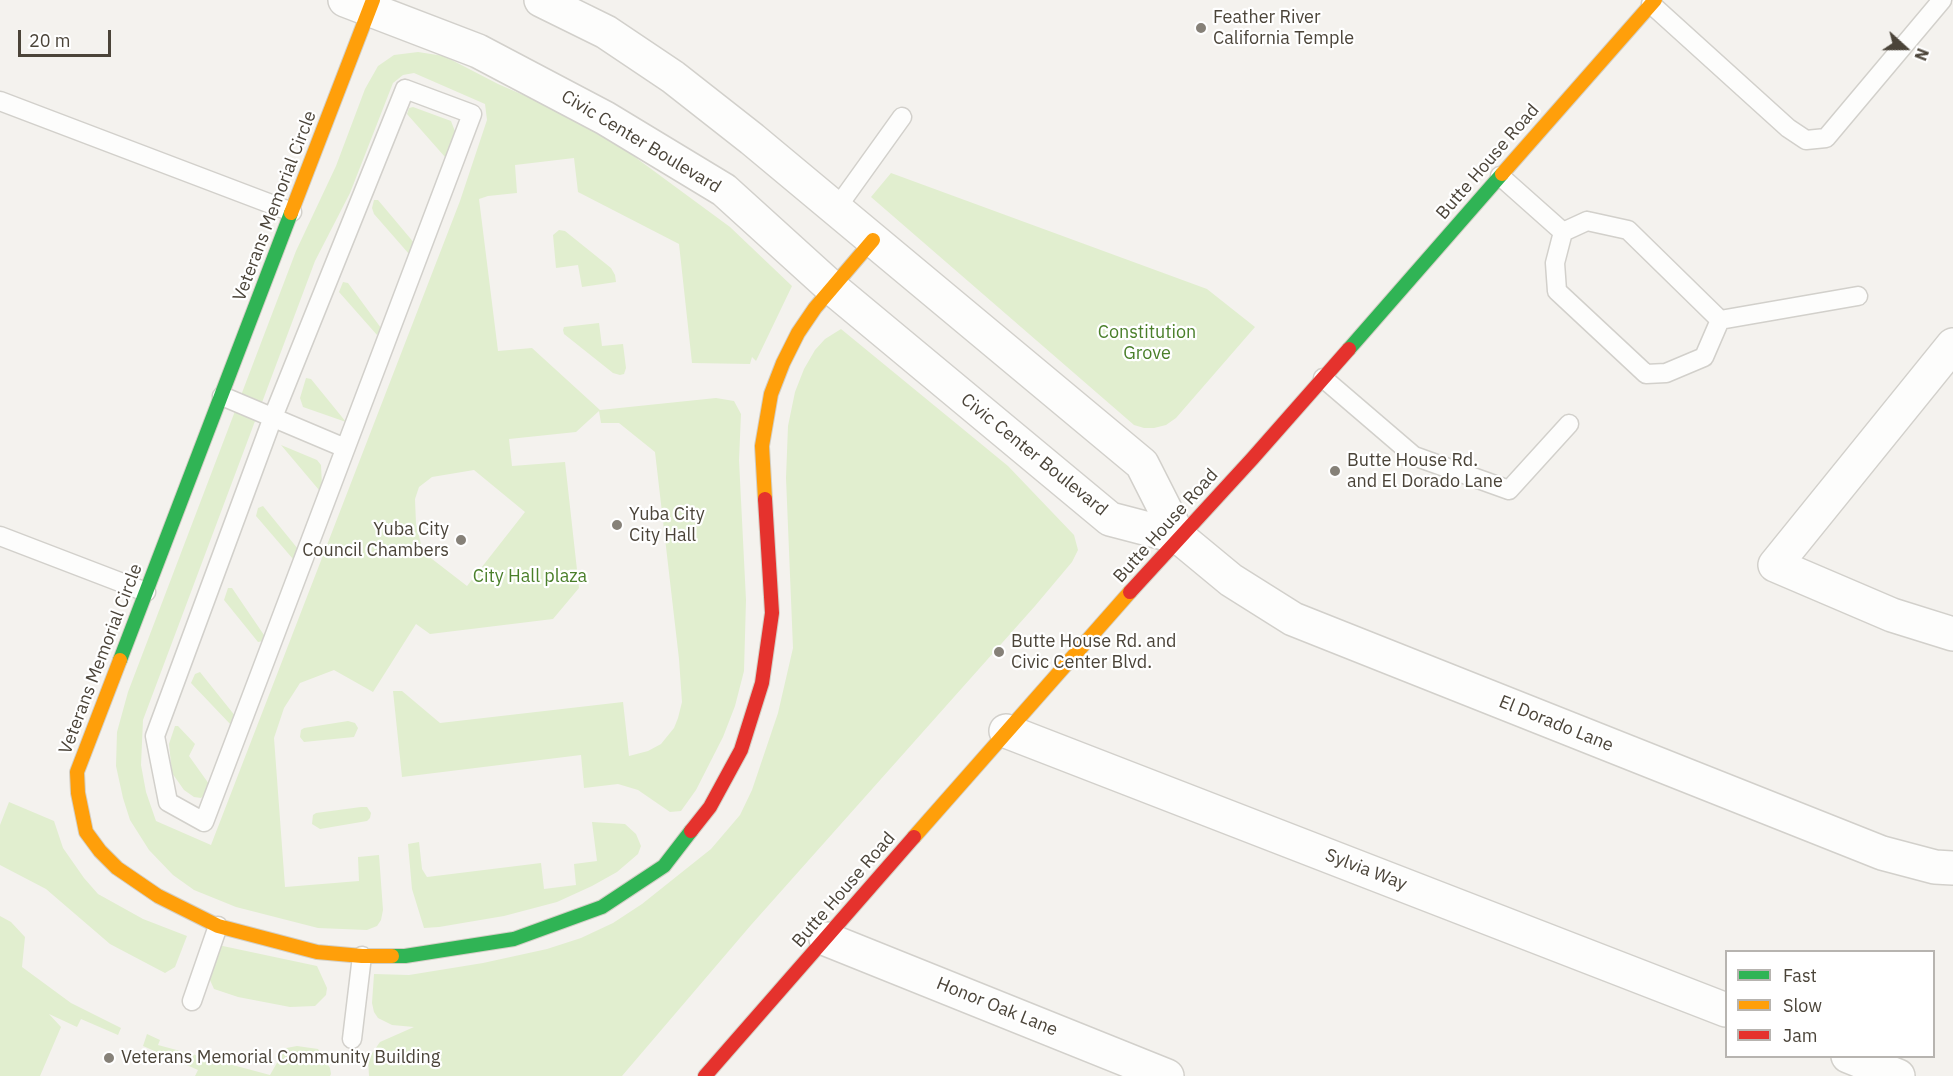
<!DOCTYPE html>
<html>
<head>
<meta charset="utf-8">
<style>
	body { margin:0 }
	#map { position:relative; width:1953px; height:1076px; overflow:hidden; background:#f4f2ee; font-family:"IBM Plex Sans",sans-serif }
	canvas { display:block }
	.legend { position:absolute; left:1725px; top:950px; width:210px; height:108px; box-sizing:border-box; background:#fff; border:2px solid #b7b4b0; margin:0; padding:8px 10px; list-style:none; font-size:18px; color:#4b4439 }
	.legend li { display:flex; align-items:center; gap:12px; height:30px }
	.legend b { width:30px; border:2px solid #b7b4b0 }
	.north { position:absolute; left:1875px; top:18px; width:60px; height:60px; -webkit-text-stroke:4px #fff; paint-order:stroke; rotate:111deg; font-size:16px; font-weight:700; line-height:24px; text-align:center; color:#4b4439 }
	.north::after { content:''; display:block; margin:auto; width:21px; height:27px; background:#4b4439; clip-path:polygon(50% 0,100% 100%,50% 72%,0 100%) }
	.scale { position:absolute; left:18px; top:30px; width:93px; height:27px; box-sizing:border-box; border:3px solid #4b4439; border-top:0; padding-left:8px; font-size:18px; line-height:21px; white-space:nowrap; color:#4b4439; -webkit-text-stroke:4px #fff; paint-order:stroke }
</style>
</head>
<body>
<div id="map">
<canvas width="1953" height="1076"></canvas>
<ul class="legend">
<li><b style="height:8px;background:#30b455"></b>Fast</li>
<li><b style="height:8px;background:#ff9f0a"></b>Slow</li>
<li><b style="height:8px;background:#e5322d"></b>Jam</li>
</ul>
<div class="north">N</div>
<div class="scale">20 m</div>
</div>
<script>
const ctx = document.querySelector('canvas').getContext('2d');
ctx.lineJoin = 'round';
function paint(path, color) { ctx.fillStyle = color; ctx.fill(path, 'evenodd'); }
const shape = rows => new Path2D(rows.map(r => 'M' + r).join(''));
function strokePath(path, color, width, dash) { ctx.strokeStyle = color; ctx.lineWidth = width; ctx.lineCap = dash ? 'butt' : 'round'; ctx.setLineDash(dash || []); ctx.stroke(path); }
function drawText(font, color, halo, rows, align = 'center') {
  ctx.font = font + ' "IBM Plex Sans",sans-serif'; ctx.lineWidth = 4.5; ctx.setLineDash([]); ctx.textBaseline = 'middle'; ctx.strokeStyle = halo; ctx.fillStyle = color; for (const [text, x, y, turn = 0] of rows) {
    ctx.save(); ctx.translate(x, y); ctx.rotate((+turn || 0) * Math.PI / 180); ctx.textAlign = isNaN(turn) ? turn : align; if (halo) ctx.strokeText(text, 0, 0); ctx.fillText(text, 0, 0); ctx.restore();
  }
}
const green = shape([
	[418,52,444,56,498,84,560,111,624,149,730,227,792,286,756,361,752,357,750,364,692,363,679,244,578,192,574,158,515,165,517,193,488,196,479,199,498,351,532,348,600,410,716,398,734,401,741,414,739,460,746,600,744,671,735,706,723,737,696,790,681,811,670,812,638,790,618,784,584,788,581,755,402,777,393,691,402,691,440,723,623,702,629,756,648,751,661,744,674,728,678,718,682,702,679,659,655,452,619,423,601,423,599,411,576,432,509,439,512,466,565,462,579,588,553,619,430,634,416,624,373,692,334,670,300,683,284,708,274,738,285,887,359,881,358,857,379,855,383,910,381,920,377,926,367,930,318,928,236,907,194,890,173,875,149,850,130,820,123,798,116,766,117,732,128,692,296,251,336,166,365,89,378,66,394,55],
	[414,73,485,104,487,120,460,201,211,845,156,821,146,792,141,765,143,720,315,261,350,193,393,83,403,75],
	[474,470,525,512,467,586,423,552,416,524,415,499,419,487,432,477],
	[413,107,451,121,456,134,445,157,407,114,409,108],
	[891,173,1207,289,1255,327,1176,418,1166,425,1154,428,1144,428,1134,425,871,197],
	[374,200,378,200,415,244,409,254,374,214,372,208],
	[559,230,565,231,611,268,615,275,616,282,582,287,578,265,556,268,553,235],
	[343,282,348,283,381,328,377,335,339,292],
	[599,323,602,346,623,344,626,368,624,374,620,375,613,373,564,334,563,330,564,327],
	[841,329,1008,466,1074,535,1078,550,1072,562,1035,606,751,925,622,1076,369,1076,368,1059,380,1042,414,1027,392,1025,378,1018,374,1012,372,1003,374,974,409,975,483,963,547,949,581,938,613,923,642,904,711,849,740,815,752,790,778,713,793,648,786,478,788,426,795,392,804,369,815,350,825,339],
	[306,378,311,379,346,422,303,407,300,398],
	[281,445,317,460,321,465,322,485,319,490],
	[263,506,298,549,293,559,256,516,258,508],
	[228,588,232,588,266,638,264,641,258,642,224,600],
	[200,672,236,717,231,725,191,683,195,674],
	[348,721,355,723,358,728,354,737,304,742,300,737,301,730,304,728],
	[175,726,178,726,195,744,189,756,209,784,205,794,201,798,194,797,184,790,172,773,169,744],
	[9,802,54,821,63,848,84,878,98,894,143,919,187,936,175,967,165,973,110,944,46,889,0,865,0,825],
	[361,807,367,807,371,813,370,818,367,821,320,829,312,824,313,815,316,813],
	[592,822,625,824,636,834,641,846,638,854,617,872,592,886,557,902,504,916,439,927,424,928,412,889,408,844,419,842,422,869,427,877,541,863,544,889,576,885,574,864,597,861],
	[0,916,11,922,25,937,22,967,71,1003,121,1028,118,1035,81,1019,77,1027,49,1014,61,1027,40,1076,0,1076],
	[218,945,317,966,327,988,326,995,315,1006,290,1007,238,997,214,989,209,978],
	[147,1034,160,1040,158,1045,270,1075,278,1061,281,1049,297,1046,318,1049,330,1068,331,1074,330,1076,195,1076,198,1070,143,1046]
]);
const lane = shape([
	[1651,4,1788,128,1806,140,1826,138,1942,0],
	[405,89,472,114,204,822,168,802,155,736,273,417,405,89],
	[0,101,292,212],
	[1500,176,1563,232],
	[836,209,902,117],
	[1587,221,1628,230,1720,320,1704,357,1666,373,1646,374,1557,291,1555,263,1563,232,1587,221],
	[1720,320,1858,296],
	[1323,378,1414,456,1509,490,1569,424],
	[222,396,345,448],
	[0,536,146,592],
	[192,1001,218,926],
	[352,1039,362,956]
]);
const street = shape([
	[345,0,478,51,605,118,724,190,832,288,1110,519,1179,537,1231,580,1293,619,1882,853,1935,867,1953,868],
	[541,0,606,32,673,77,752,139,1142,464,1179,537],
	[1953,345,1775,565,1892,615,1953,634],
	[1006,731,1726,1010],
	[826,939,1167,1076],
	[1848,1056,1898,1076]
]);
const fast = shape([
	[1349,349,1502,174],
	[120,660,291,213],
	[392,956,405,956,514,939,602,907,664,866,691,831]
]);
const slow = shape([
	[1502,174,1655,0],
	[291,213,373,0],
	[765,499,762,446,771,394,783,363,798,333,815,308,873,240],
	[120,660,77,772,78,793,86,832,100,851,117,868,158,896,218,926,317,952,362,956,392,956],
	[914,837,1130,592]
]);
const jam = shape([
	[1130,592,1252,459,1349,349],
	[691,831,710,807,741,750,762,683,772,613,765,499],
	[705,1076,914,837]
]);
const markers = [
	[1201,28,6,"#868178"],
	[1335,471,6,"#868178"],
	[617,525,6,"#868178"],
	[461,540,6,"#868178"],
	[999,652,6,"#868178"],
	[109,1058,6,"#868178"]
];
const poiNames = [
	["Feather River",1213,18],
	["California Temple",1213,39],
	["Butte House Rd.",1347,461],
	["and El Dorado Lane",1347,482],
	["Yuba City",629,515],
	["City Hall",629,536],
	["Yuba City",449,530,"right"],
	["Council Chambers",449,551,"right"],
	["Butte House Rd. and",1011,642],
	["Civic Center Blvd.",1011,663],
	["Veterans Memorial Community Building",121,1058]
];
const streetNames = [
	["Civic Center Boulevard",641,142,31],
	["Butte House Road",1488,162,-49],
	["Veterans Memorial Circle",275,206,-69],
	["Civic Center Boulevard",1034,455,39],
	["Butte House Road",1166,526,-48],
	["Veterans Memorial Circle",101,659,-69],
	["El Dorado Lane",1556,724,22],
	["Sylvia Way",1366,870,21],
	["Butte House Road",844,890,-49],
	["Honor Oak Lane",997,1007,22]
];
const parkNames = [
	["Constitution",1147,333],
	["Grove",1147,354],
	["City Hall plaza",530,577]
];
paint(green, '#e1eecf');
strokePath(lane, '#d2d0cb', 21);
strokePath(street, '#d2d0cb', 36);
strokePath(fast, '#d3cfc5', 16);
strokePath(slow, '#d3cfc5', 16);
strokePath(jam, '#d3cfc5', 16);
strokePath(lane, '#fdfdfc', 18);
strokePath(street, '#fdfdfc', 33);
strokePath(fast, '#30b455', 14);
strokePath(slow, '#ff9f0a', 14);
strokePath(jam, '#e5322d', 14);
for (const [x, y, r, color] of markers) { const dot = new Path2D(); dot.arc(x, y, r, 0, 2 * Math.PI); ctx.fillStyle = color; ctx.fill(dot); strokePath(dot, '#fff', 2); }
drawText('18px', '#4b4439', '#fff', poiNames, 'left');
drawText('18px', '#4b4439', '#fff', streetNames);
drawText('18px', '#4a7f2a', '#fff', parkNames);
</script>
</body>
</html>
